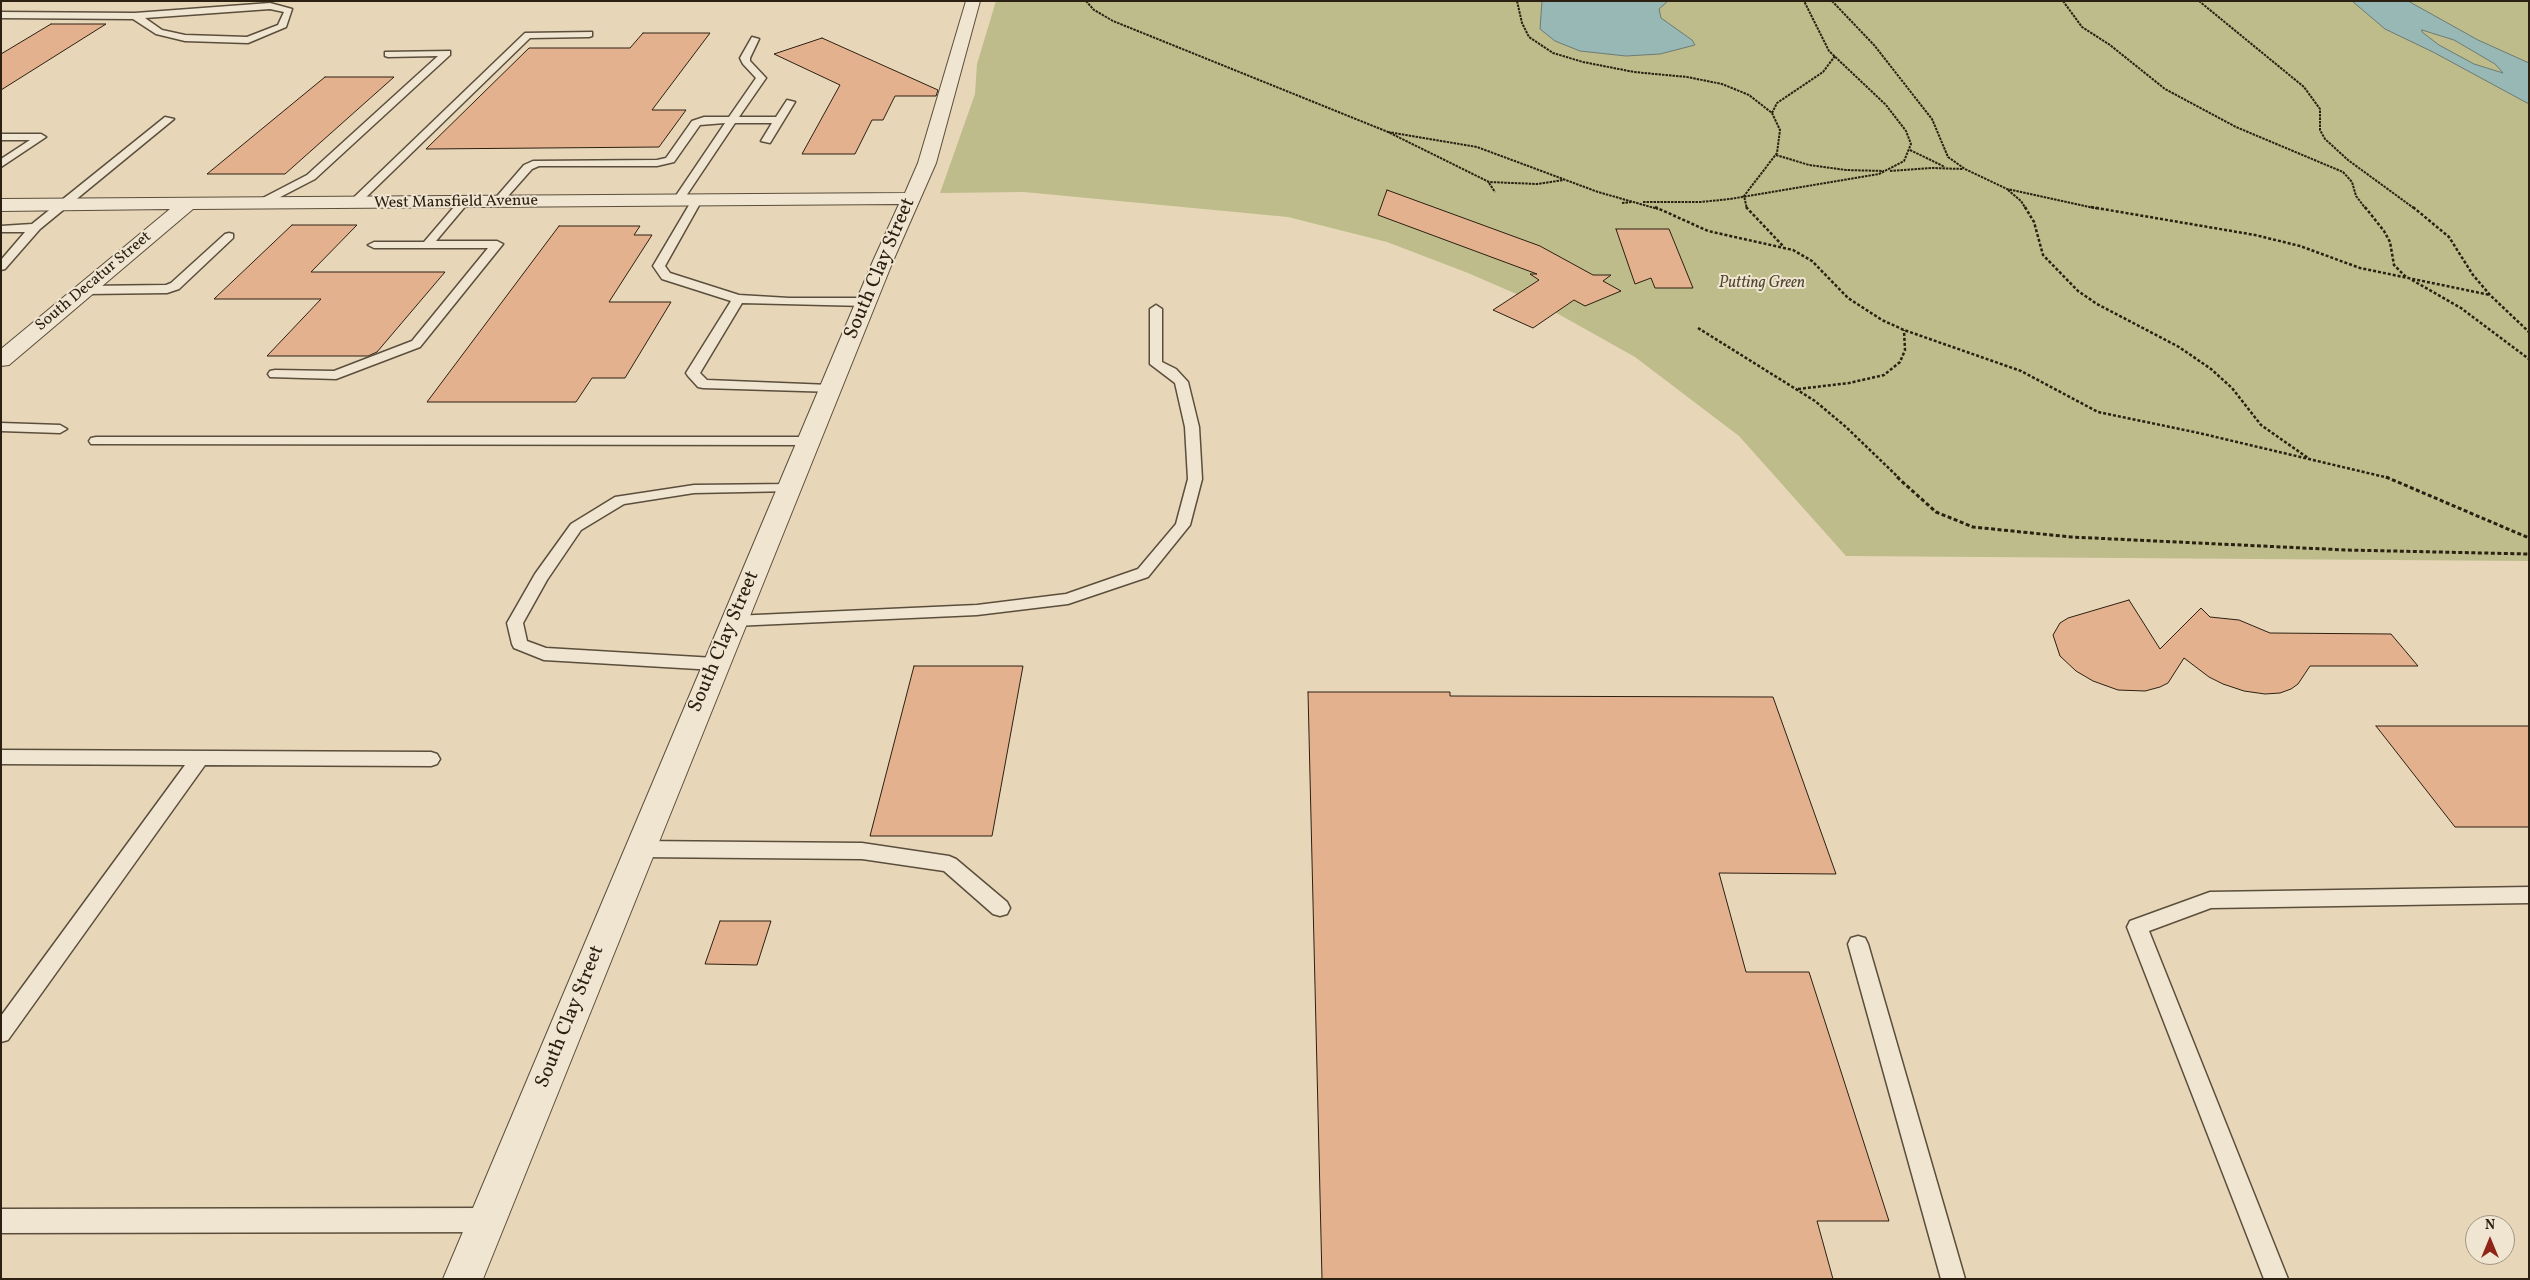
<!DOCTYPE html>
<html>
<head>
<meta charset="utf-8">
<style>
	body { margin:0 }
	#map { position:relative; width:2530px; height:1280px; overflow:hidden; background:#e7d7b8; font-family:Vollkorn,serif }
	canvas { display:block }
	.frame { position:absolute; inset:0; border:2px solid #2c2012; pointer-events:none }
	.north { position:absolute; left:2465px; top:1215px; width:50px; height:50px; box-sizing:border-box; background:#efe5d1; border:1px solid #a19685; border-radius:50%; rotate:0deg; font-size:14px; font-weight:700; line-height:20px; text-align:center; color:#2c2012 }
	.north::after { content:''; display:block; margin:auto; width:18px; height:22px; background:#8f2418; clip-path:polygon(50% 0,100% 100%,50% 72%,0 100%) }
</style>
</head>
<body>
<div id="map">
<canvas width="2530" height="1280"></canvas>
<div class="frame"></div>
<div class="north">N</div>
</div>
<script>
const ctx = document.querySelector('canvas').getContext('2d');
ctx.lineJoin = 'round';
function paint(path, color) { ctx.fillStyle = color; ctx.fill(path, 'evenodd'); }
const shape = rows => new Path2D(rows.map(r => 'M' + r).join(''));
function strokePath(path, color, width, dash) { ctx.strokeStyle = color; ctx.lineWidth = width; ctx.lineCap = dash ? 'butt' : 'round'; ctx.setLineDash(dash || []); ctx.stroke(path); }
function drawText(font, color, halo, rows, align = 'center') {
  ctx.font = font + ' Vollkorn,serif'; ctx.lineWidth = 4; ctx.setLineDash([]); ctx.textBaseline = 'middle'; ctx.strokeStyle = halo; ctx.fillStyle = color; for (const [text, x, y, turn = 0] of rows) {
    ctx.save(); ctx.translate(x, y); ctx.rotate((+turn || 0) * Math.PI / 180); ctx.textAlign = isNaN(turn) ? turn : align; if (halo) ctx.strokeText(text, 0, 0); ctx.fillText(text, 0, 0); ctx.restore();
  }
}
const green = shape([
	[996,1,2529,1,2529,561,1846,556,1739,436,1635,357,1544,306,1468,273,1387,242,1288,217,1024,192,940,193,975,94,977,64]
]);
const water = shape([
	[1542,1,1668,1,1659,9,1661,18,1692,40,1695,45,1660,54,1626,56,1580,51,1555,41,1540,29,1542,1],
	[2352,1,2408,1,2478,40,2529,63,2529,104,2433,52,2385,29,2352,1],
	[2422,30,2454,40,2495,64,2503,73,2474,64,2439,45,2422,32,2422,30]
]);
const building = shape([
	[51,24,106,24,1,90,1,54,51,24],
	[643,33,710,33,652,110,686,110,659,147,426,149,529,48,630,48,643,33],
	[822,38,938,90,936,96,895,96,883,120,872,120,855,154,802,154,840,85,774,54,822,38],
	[325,77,394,77,285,174,207,174,325,77],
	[1387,190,1540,246,1593,275,1611,275,1603,281,1621,291,1585,306,1574,300,1533,328,1493,310,1539,280,1530,274,1537,274,1378,215,1387,190],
	[292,225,357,225,311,272,445,272,377,352,368,356,267,356,321,299,214,299,292,225],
	[559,226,640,226,634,235,652,235,609,302,671,302,625,378,592,378,576,402,427,402,559,226],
	[1616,229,1669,229,1693,288,1655,288,1651,278,1635,284,1616,229],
	[2129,600,2160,649,2201,608,2210,617,2239,620,2270,633,2391,634,2418,666,2310,666,2298,684,2291,689,2280,693,2265,694,2244,691,2223,684,2209,677,2184,658,2168,683,2160,687,2145,691,2118,690,2093,681,2076,671,2060,656,2053,635,2060,623,2068,618,2129,600],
	[914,666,1023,666,992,836,870,836,914,666],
	[1308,692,1450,692,1450,696,1773,697,1836,874,1719,873,1746,972,1809,972,1889,1221,1817,1221,1833,1279,1322,1279,1308,692],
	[2376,726,2529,726,2529,827,2455,827,2376,726],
	[720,921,771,921,757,965,705,964,720,921]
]);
const pathFar2 = shape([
	[1086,1,1094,10,1113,21,1388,132,1489,182,1537,184,1564,180],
	[1517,1,1522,23,1529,37,1553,53,1583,62,1634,72,1687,77,1722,84,1749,95,1772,113,1780,130,1777,153,1744,196,1747,209],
	[1832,1,1874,45,1932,119,1948,157,1965,169,2007,189,2099,209],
	[2063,1,2082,27,2110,45,2165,89,2236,127,2343,172,2352,182,2356,196,2366,209],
	[2199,1,2304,87,2320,109,2320,130,2325,139,2348,160,2415,209],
	[1772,113,1777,103,1823,72,1835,56],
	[1388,132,1477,147,1598,192,1658,209],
	[1910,150,1945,167],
	[1776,155,1809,165,1846,170,1884,171],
	[1890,171,1932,168,1963,169],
	[1489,183,1495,192],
	[2008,190,2021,201,2026,209],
	[1643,202,1701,202,1730,199,1879,174,1904,161,1911,144,1906,131,1886,105,1829,51,1804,1],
	[1622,203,1632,202]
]);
const pathFar1 = shape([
	[1655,207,1708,231,1793,250,1812,261,1848,298,1882,320,1904,330,2021,371,2098,412,2199,433,2389,478],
	[1746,207,1783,246],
	[2025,207,2034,222,2043,255,2078,291,2097,304,2179,347,2211,369,2232,388,2261,425,2308,458],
	[2091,207,2255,235,2300,246,2360,268,2490,295],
	[2365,207,2384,231,2390,242,2394,265,2406,277],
	[2413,207,2449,237,2473,275,2490,295,2529,332],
	[2412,280,2461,308,2529,359],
	[1698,328,1815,401,1846,427,1899,478],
	[1798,389,1849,383,1884,375,1900,362,1905,350,1904,330]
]);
const path = shape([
	[1897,477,1936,512,1973,527,2071,537,2346,550,2529,554],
	[2386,477,2529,538]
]);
const lane = shape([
	[270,3,292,9,286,27,248,43,185,41,156,34,133,19,1,18,1,12,135,13,270,3],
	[270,9,284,12,278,25,247,37,185,35,162,30,145,18,270,9],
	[592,32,592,36,589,37,530,38,357,206,349,206,349,202,525,33,592,32],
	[752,37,759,39,750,58,750,61,766,78,739,117,776,117,787,100,795,102,770,143,761,141,772,123,735,123,682,202,674,202,673,200,725,123,700,125,674,162,657,166,539,166,532,169,501,204,493,204,492,202,524,165,533,161,657,160,666,158,692,121,704,117,729,117,756,78,743,64,740,58,752,37],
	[450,51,450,55,315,179,263,206,255,206,255,202,307,175,438,56,388,57,385,56,385,52,450,51],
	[165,117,174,119,40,229,5,269,1,270,1,260,25,232,1,232,1,226,32,224,165,117],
	[1,134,41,134,46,137,1,167,1,159,30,140,1,140,1,134],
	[697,197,702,200,665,266,670,273,739,295,789,298,866,298,872,302,866,306,742,303,700,373,707,380,830,385,837,389,835,392,703,388,698,387,688,376,686,373,731,301,662,279,653,266,692,200,697,197],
	[463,200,468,203,436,241,497,241,503,244,420,347,336,379,270,377,268,374,270,371,275,370,334,371,412,341,488,248,374,248,368,245,374,242,424,242,459,201,463,200],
	[229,233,233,234,233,238,179,289,167,293,86,294,80,290,86,286,166,285,171,283,225,234,229,233],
	[1156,305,1162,309,1162,362,1176,369,1188,382,1199,427,1202,479,1190,525,1148,577,1068,604,977,615,734,626,728,625,726,621,728,617,734,616,977,605,1066,594,1138,569,1176,524,1188,479,1185,427,1175,383,1150,364,1150,309,1156,305],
	[1,423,60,425,67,429,60,433,1,431,1,423],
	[96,437,809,437,816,441,809,445,91,444,89,441,91,438,96,437],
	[789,484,794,485,796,488,794,491,694,493,624,504,581,530,547,580,523,623,527,641,546,648,715,658,721,660,723,664,721,668,715,670,544,660,514,648,512,644,507,623,535,574,571,524,615,497,694,485,789,484],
	[1,750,431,752,437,754,440,759,437,764,431,766,205,765,8,1040,1,1042,1,1016,185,765,1,764,1,750],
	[639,841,862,843,949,856,956,859,1007,902,1010,908,1007,914,1000,916,993,914,944,871,862,859,639,857,632,854,630,849,632,844,639,841],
	[2529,887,2529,903,2211,908,2149,931,2288,1279,2264,1279,2127,927,2130,921,2210,892,2529,887],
	[1858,936,1865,938,1868,944,1965,1279,1941,1279,1848,944,1851,938,1858,936],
	[487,1208,495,1212,499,1220,495,1228,487,1232,1,1233,1,1209,487,1208]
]);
const street = shape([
	[966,1,980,1,936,163,893,261,483,1279,443,1279,873,261,899,204,193,209,9,365,1,366,1,349,170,209,1,211,1,199,905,193,918,163,966,1]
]);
const farStreetnames = [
	["West Mansfield Avenue",456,203,-1],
	["South Decatur Street",94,282,-40]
];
const farParknames = [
	["Putting Green",1762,284]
];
const streetNames = [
	["South Clay Street",881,269,-67],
	["South Clay Street",725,642,-67],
	["South Clay Street",571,1017,-68]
];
paint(green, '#bdbc8a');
paint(water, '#98b8b6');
strokePath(water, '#6d7b74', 1);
paint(building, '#e4b18e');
strokePath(building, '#2c2012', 1);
strokePath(lane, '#5b4e3c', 3);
strokePath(street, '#5b4e3c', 2);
strokePath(pathFar2, '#2c2012', 2, [2.5, 1]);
strokePath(pathFar1, '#2c2012', 2.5, [3, 2]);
strokePath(path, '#2c2012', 3, [4, 2.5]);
paint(lane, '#efe5d1');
paint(street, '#efe5d1');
drawText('16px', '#2c2012', '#efe5d1', farStreetnames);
drawText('italic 16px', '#504730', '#efe5d1', farParknames);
drawText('20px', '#2c2012', '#efe5d1', streetNames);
</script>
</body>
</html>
